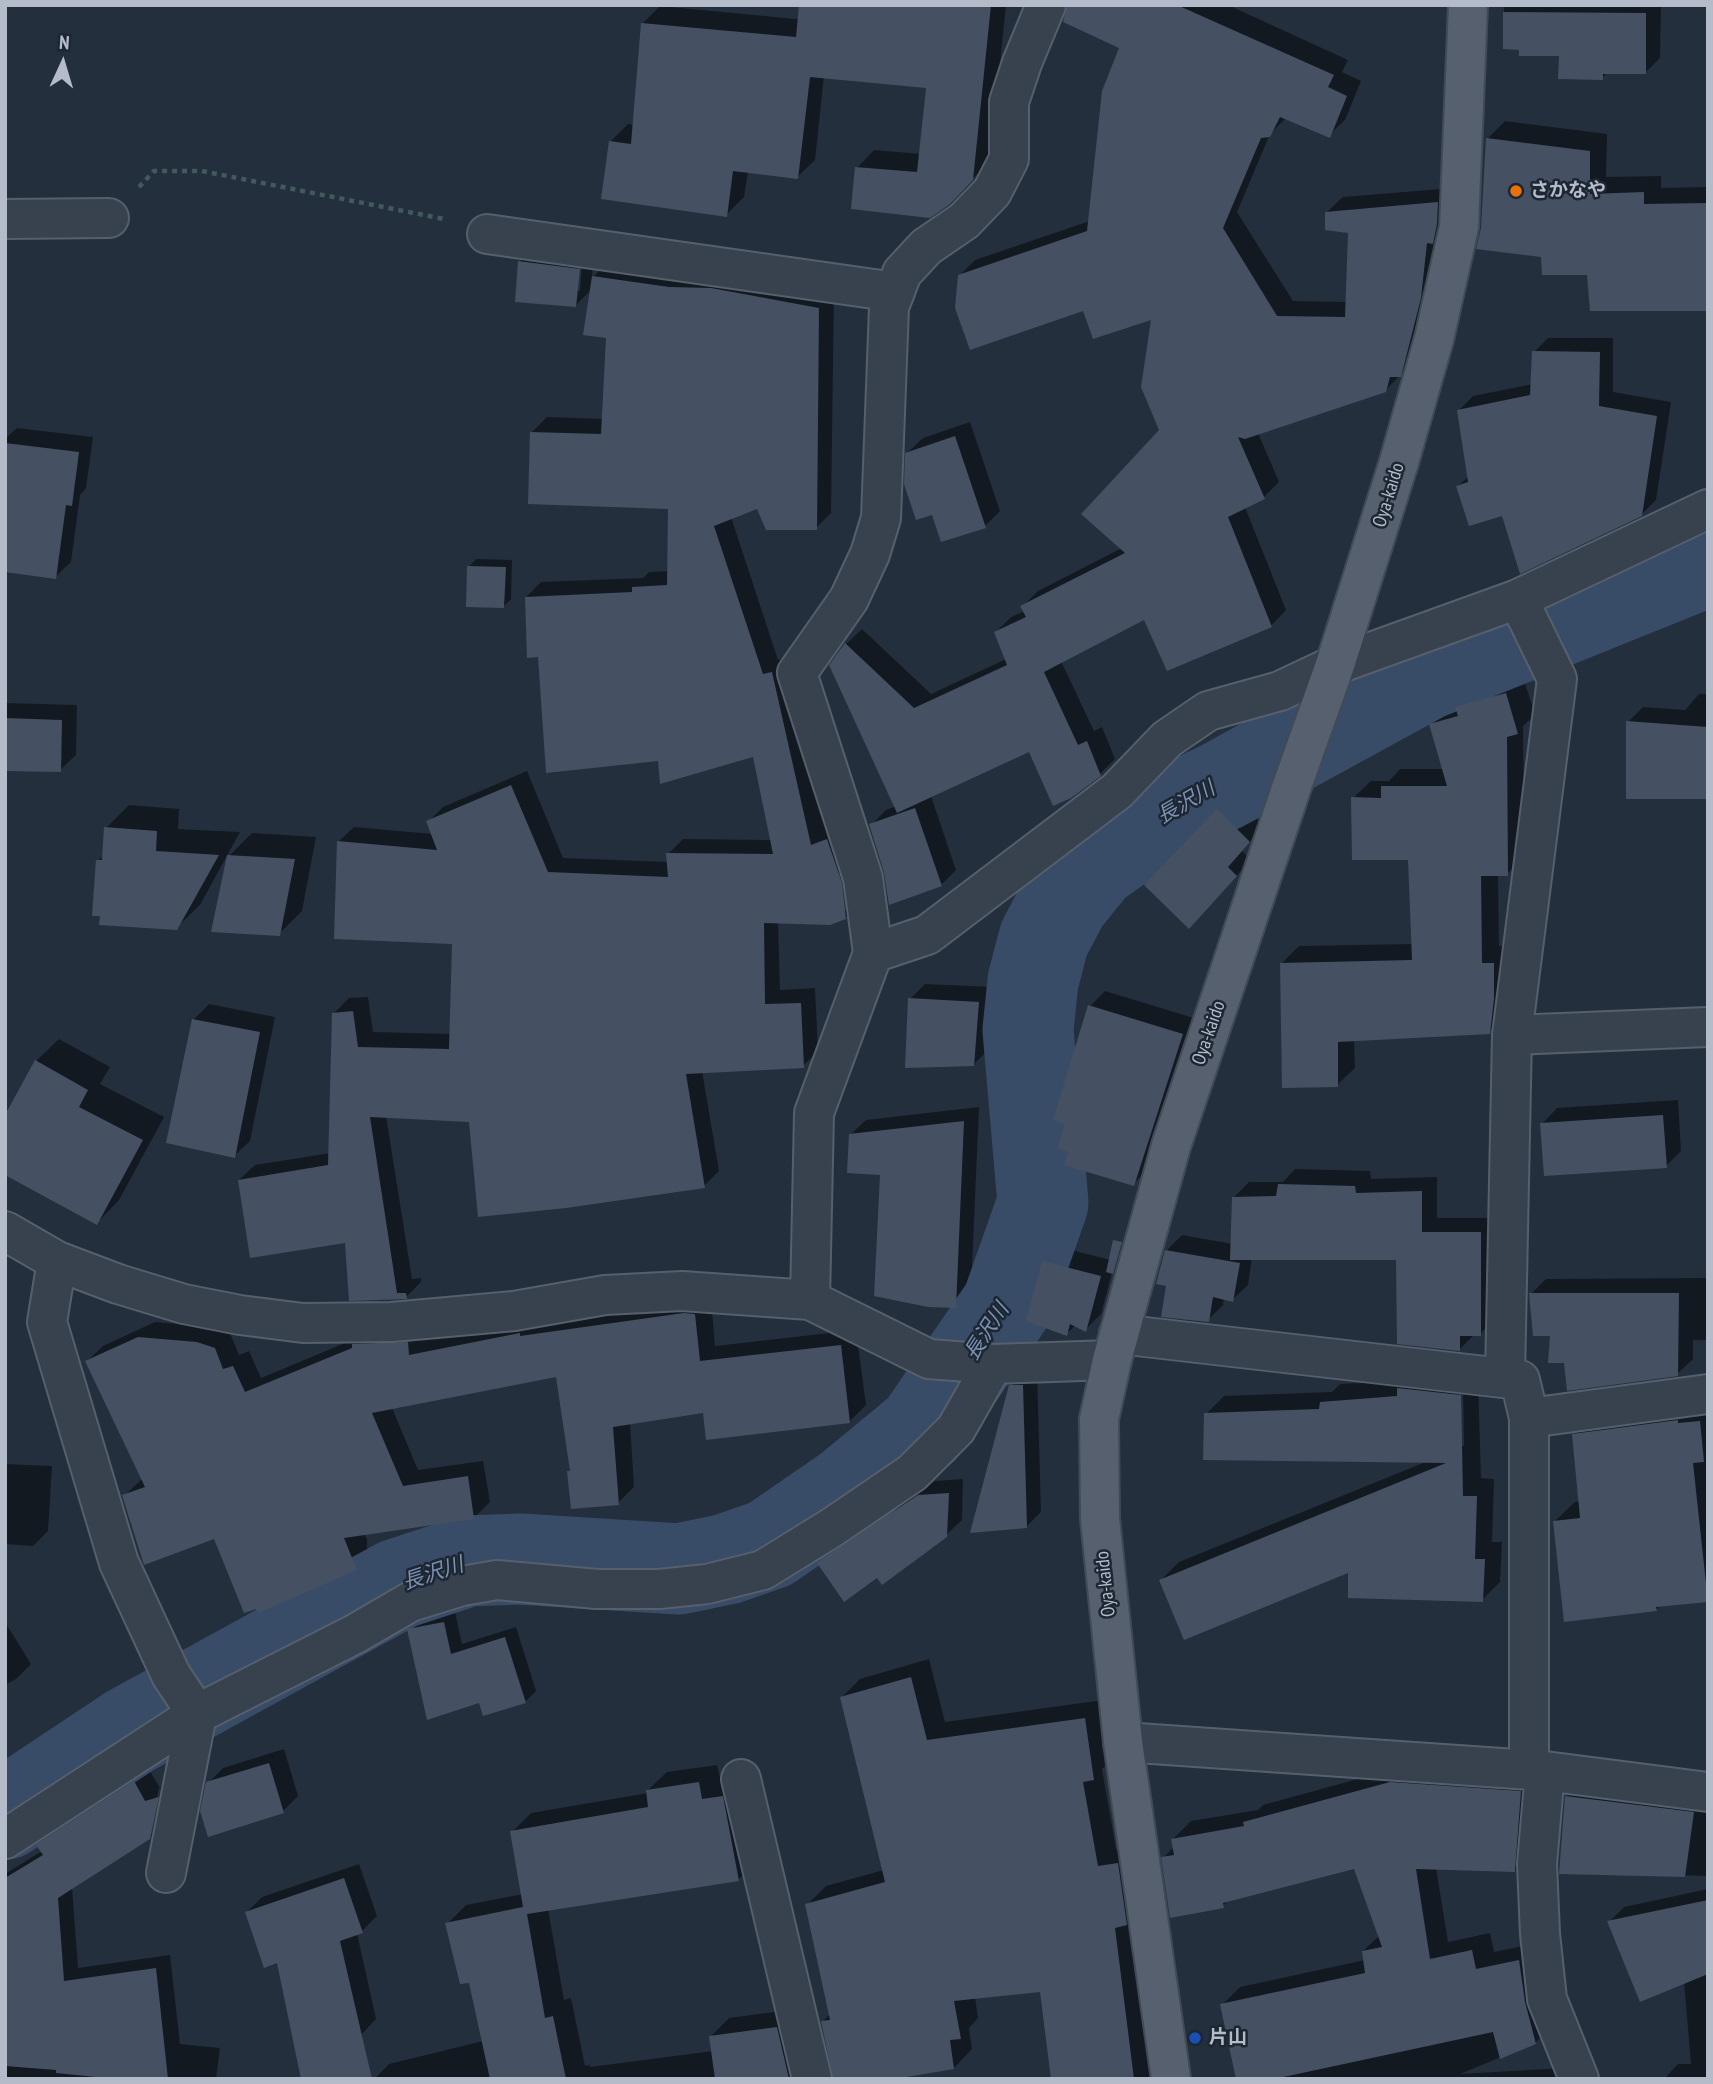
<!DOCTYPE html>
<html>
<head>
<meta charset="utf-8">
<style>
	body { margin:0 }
	#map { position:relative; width:1713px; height:2084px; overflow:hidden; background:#242f3e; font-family:"PT Sans Narrow",sans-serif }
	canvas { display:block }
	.frame { position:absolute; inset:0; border:7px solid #b4bcc9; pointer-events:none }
	.north { position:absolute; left:28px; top:28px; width:70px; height:70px; -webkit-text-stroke:5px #1d2633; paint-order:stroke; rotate:4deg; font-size:19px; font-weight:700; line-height:28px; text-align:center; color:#b4bcc9 }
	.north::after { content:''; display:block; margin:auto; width:24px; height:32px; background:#b4bcc9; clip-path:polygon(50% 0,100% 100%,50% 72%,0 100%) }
</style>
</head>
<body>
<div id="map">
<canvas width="1713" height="2084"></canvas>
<div class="frame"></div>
<div class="north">N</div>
</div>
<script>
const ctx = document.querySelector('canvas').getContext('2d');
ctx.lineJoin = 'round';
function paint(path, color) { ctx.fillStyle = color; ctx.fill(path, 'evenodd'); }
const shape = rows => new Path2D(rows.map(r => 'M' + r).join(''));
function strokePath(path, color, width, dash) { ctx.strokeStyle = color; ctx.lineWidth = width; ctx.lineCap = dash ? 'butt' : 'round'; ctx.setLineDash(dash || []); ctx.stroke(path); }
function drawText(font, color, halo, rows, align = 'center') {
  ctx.font = font + ' "PT Sans Narrow","Noto Sans JP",sans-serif'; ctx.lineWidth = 5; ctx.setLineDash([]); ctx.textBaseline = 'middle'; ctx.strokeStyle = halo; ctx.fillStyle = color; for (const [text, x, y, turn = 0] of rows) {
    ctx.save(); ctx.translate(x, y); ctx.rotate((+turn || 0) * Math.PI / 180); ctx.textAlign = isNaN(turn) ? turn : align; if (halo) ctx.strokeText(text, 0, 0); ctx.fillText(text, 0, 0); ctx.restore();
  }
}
const shadow = shape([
	[851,5,1006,5,990,161,949,203,857,168,874,150,921,154,928,87,824,76,815,160,797,177,748,171,744,197,726,215,611,141,628,124,634,125,643,23,660,6,900,29],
	[1068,5,1228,5,1348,60,1342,72,1361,81,1345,120,1329,135,1285,119,1270,134,1237,212,1293,301,1347,302,1349,231,1327,212,1343,197,1453,188,1415,359,1385,391,1258,433,1279,482,1264,497,1245,507,1286,610,1271,626,1145,618,1061,661,1094,731,1102,727,1115,759,1100,774,1030,750,931,796,956,870,941,885,886,871,871,825,886,810,896,806,831,666,846,644,862,629,931,694,1006,659,996,632,1011,617,1025,611,1022,607,1038,591,1122,548,1161,430,1153,317,1084,309,959,276,975,260,1090,221,1121,47],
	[1504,5,1661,5,1660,58,1645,73,1608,72,1602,78,1561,55,1505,48],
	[1505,121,1607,134,1606,177,1661,176,1661,188,1708,187,1708,309,1589,273,1543,256,1483,228,1488,138],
	[535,246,594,254,592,278,608,262,834,293,831,513,816,528,758,507,731,517,778,660,787,658,826,831,842,825,861,903,845,918,778,922,780,990,815,988,818,1051,803,1066,702,1071,719,1171,704,1186,471,1120,386,1116,412,1279,421,1278,421,1282,406,1297,351,1299,347,1241,239,1180,255,1165,331,1153,334,1013,349,998,368,997,373,1032,451,1034,454,942,338,842,354,827,433,834,428,822,443,807,527,771,563,858,669,862,668,854,683,839,772,840,754,755,659,759,540,655,526,597,541,582,643,578,649,572,669,571,670,508,532,432,547,417,603,419,608,336,591,290,576,305,520,261],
	[579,260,582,261,580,291,576,291],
	[839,874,842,874,847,911,843,911],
	[1548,338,1613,338,1613,392,1671,402,1656,500,1641,515,1503,514,1458,486,1469,476,1459,410,1473,396,1533,384,1534,352],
	[970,422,1000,511,985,526,933,513,907,453,923,438],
	[17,428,93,437,86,488,80,495,71,562,55,577,5,571,5,439],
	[476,559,512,560,511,599,504,606,469,567],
	[1523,677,1535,715,1523,726,1524,857,1507,874,1498,874,1499,946,1511,947,1507,1015,1489,1032,1354,1039,1355,1068,1337,1085,1282,963,1299,946,1413,944,1410,858,1353,798,1371,781,1389,781,1400,769,1444,769,1431,725,1449,707,1461,704,1475,690],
	[1699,694,1708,694,1708,797,1628,722,1643,707,1685,710],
	[5,703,77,705,76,755,60,770,5,769],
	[1233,795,1264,825,1242,851,1251,860,1204,911,1218,810],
	[129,805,179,809,178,829,240,832,200,905,176,928,98,861,104,855,106,828],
	[252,833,316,837,302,911,279,934,229,856],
	[925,984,993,987,989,1049,974,1064,910,999],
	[1105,991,1197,1019,1149,1168,1133,1184,1070,1151,1067,1123,1090,1006],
	[209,1004,275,1017,250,1141,234,1156,194,1019],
	[59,1039,110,1067,100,1084,164,1117,119,1200,97,1223,36,1061],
	[1678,1100,1681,1151,1666,1166,1542,1124,1557,1108],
	[979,1107,971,1291,955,1307,882,1173,850,1135,866,1120],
	[1295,1169,1370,1171,1371,1179,1437,1177,1437,1218,1495,1218,1495,1319,1480,1334,1475,1334,1460,1349,1398,1259,1252,1258,1248,1285,1232,1300,1224,1298,1223,1305,1208,1320,1168,1285,1167,1250,1182,1235,1233,1244,1234,1197,1249,1182,1283,1182],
	[1059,1247,1115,1261,1101,1314,1085,1330,1076,1325,1066,1334,1043,1262],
	[1708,1278,1708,1340,1693,1340,1693,1359,1677,1374,1566,1361,1531,1294,1546,1279],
	[711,1298,715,1346,856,1330,866,1405,850,1421,705,1411,630,1423,634,1487,618,1503,569,1471,572,1469,557,1375,392,1408,418,1470,483,1461,490,1502,474,1518,364,1534,367,1539,367,1555,351,1571,215,1537,124,1496,143,1478,87,1361,103,1346,155,1322,213,1327,230,1333,239,1355,249,1351,261,1378,362,1336,424,1327,424,1340,535,1318],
	[1026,1371,1037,1371,1041,1512,1027,1526,1011,1386],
	[1478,1378,1481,1478,1494,1479,1492,1542,1502,1542,1500,1582,1482,1600,1350,1570,1161,1580,1179,1562,1428,1461,1206,1414,1224,1396,1332,1392,1340,1384],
	[1463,1386,1464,1446,1461,1446,1459,1387],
	[1708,1403,1708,1601,1661,1605,1656,1610,1555,1521,1575,1502,1580,1501,1573,1435,1593,1415],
	[5,1464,52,1466,48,1531,33,1546,5,1544],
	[963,1479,962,1520,946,1535,878,1575,819,1563,834,1548,935,1481],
	[455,1612,462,1644,516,1627,536,1691,525,1702,480,1701,409,1630,420,1619],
	[5,1622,31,1664,16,1679,5,1685],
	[929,1659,945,1722,1103,1700,1111,1760,1102,1769,1116,1849,1136,1846,1154,2079,1053,2079,1042,1990,975,1997,978,2018,969,2028,972,2049,954,2068,909,2075,910,2079,835,2079,823,2021,830,2014,807,1905,826,1886,884,1870,841,1698,860,1679],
	[284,1749,298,1796,283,1811,208,1783,223,1768],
	[717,1765,721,1781,741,1778,756,1861,738,1880,548,1909,564,2000,571,1998,585,2066,590,2065,590,2067,713,2051,710,2037,729,2018,796,2009,820,2079,374,2079,389,2064,483,2041,470,1981,447,1924,466,1905,523,1894,512,1832,531,1813,648,1793,648,1790,667,1772],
	[1409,1765,1539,1774,1533,1852,1515,1871,1436,1868,1448,1942,1490,1933,1494,1952,1537,1943,1553,2025,1535,2043,1460,2074,1564,2068,1585,2079,1237,2079,1222,2005,1240,1987,1365,1960,1363,1951,1380,1935,1355,1866,1230,1899,1223,1906,1163,1858,1174,1847,1173,1839,1191,1821,1258,1810,1263,1805],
	[148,1768,160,1788,171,1784,164,1823,153,1834,162,1789,159,1788,149,1835,152,1835,72,1887,78,1968,170,1955,180,2044,220,2048,216,2079,5,2079,5,1874,42,1851,38,1845,52,1831],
	[1581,1782,1708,1798,1706,1812,1708,1813,1708,1876,1561,1872,1567,1796],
	[359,1864,377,1916,362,1931,357,1933,376,2019,361,2035,278,1961,247,1912,262,1897],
	[1708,1889,1708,2079,1664,2079,1678,2064,1691,2064,1684,1982,1609,1922,1624,1907]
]);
const river = shape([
	[5,1814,130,1731,398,1584,468,1561,520,1559,679,1569,727,1559,770,1544,847,1491,922,1429,1007,1305,1043,1203,1028,1030,1033,981,1044,939,1064,901,1094,864,1166,813,1222,786,1425,675,1708,561]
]);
const building = shape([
	[799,5,991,5,973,180,950,204,930,218,851,209,855,167,917,172,926,88,810,77,798,179,733,171,727,217,601,199,609,141,631,144,641,23,796,37],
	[1067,5,1177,5,1334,75,1328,87,1347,96,1330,138,1280,117,1270,137,1261,138,1223,228,1277,316,1345,317,1348,233,1325,230,1325,212,1438,202,1437,224,1433,244,1427,243,1421,298,1401,377,1390,377,1386,392,1245,439,1238,437,1265,499,1228,517,1272,627,1167,671,1144,620,1044,672,1078,745,1087,741,1101,776,1071,798,1053,806,1029,752,897,813,829,665,845,643,914,708,1007,665,994,632,1026,617,1020,606,1125,553,1081,514,1159,430,1141,387,1151,320,1093,339,1083,311,970,350,955,308,958,275,1087,231,1102,91,1119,48,1063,22],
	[1503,12,1646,13,1646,74,1603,74,1603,80,1558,79,1559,56,1519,56,1519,50,1503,49],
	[1486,138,1590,151,1590,194,1644,192,1644,204,1708,203,1708,311,1590,311,1587,275,1542,275,1541,257,1476,249,1481,228],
	[518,261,580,269,576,307,515,302],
	[592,276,669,287,711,288,819,308,817,530,766,530,757,509,714,526,763,674,772,672,811,845,827,839,842,883,846,919,830,925,764,923,765,1004,801,1003,804,1068,686,1074,705,1188,566,1208,478,1217,469,1122,370,1117,397,1293,406,1293,407,1299,349,1301,345,1243,250,1258,238,1180,328,1165,332,1013,353,1011,358,1047,449,1049,452,944,334,939,337,841,437,850,426,821,511,785,548,872,668,877,666,853,773,854,753,757,660,784,658,761,546,773,538,657,527,658,525,597,632,592,632,587,667,585,668,509,528,504,530,432,601,434,606,338,583,335],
	[1532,351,1600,352,1599,406,1657,416,1642,516,1520,574,1502,516,1469,526,1456,486,1468,482,1457,410,1530,395],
	[955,436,986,528,941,542,932,515,916,520,904,484,905,453],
	[5,443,79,452,72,506,66,505,56,579,5,572],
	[467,566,506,567,504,608,466,607],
	[1506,693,1518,734,1507,737,1508,876,1481,876,1482,963,1494,963,1494,999,1490,1034,1338,1042,1338,1087,1282,1088,1280,963,1412,960,1408,860,1352,860,1351,797,1381,798,1381,786,1447,786,1429,724,1458,716,1455,707],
	[5,718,62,720,61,772,5,771],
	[1626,721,1708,727,1708,799,1626,799],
	[915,808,942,886,889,905,884,872,869,824],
	[1217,809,1250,842,1228,867,1237,876,1189,929,1144,885],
	[104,827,157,831,156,851,219,855,177,930,99,925,100,916,92,916,96,860,102,860],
	[227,855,295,859,280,936,211,932],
	[908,998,979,1002,974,1066,905,1068],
	[1088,1005,1183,1034,1134,1186,1064,1165,1068,1152,1057,1148,1065,1124,1053,1120],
	[192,1019,260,1032,235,1158,166,1143],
	[35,1060,88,1090,79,1107,143,1140,97,1225,5,1175,5,1115],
	[1663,1115,1667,1168,1544,1176,1540,1123],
	[964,1121,956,1308,928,1307,874,1296,880,1175,847,1173,849,1134],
	[1278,1184,1355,1186,1356,1193,1422,1191,1422,1232,1481,1232,1481,1336,1460,1336,1460,1351,1397,1344,1396,1260,1230,1260,1232,1197,1276,1196],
	[1113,1240,1122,1242,1113,1274,1106,1272],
	[1165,1250,1240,1263,1233,1302,1213,1297,1209,1322,1161,1317,1166,1286,1156,1284],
	[1042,1261,1101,1276,1086,1332,1070,1324,1067,1336,1026,1321],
	[1529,1293,1679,1293,1678,1376,1567,1391,1564,1363,1548,1363,1550,1336,1533,1336],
	[684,1313,695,1314,700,1361,841,1345,850,1423,706,1440,703,1413,613,1427,619,1505,571,1509,567,1471,570,1471,556,1377,372,1413,403,1486,468,1476,474,1519,344,1538,357,1570,258,1613,256,1609,244,1613,214,1539,144,1565,122,1495,145,1487,85,1361,138,1337,197,1342,215,1348,223,1369,233,1366,245,1392,352,1348,352,1344,408,1342,409,1355,520,1333,520,1336],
	[1009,1385,1023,1385,1027,1528,970,1533],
	[1397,1388,1461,1395,1463,1496,1477,1496,1475,1559,1485,1559,1483,1602,1348,1598,1348,1573,1184,1640,1159,1580,1446,1463,1203,1460,1204,1413,1319,1409,1320,1402,1397,1396],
	[1678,1420,1678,1423,1700,1421,1704,1462,1693,1463,1708,1602,1656,1607,1657,1611,1564,1622,1553,1521,1580,1518,1572,1434],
	[949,1493,947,1537,882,1585,877,1578,844,1602,817,1563,918,1495],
	[444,1622,451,1654,505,1637,526,1703,483,1716,479,1703,427,1720,407,1629],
	[911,1677,927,1740,1085,1718,1094,1780,1083,1782,1098,1866,1118,1863,1127,1925,1115,1928,1134,2079,1051,2079,1040,1992,954,2001,961,2039,950,2040,954,2069,895,2079,833,2079,821,2021,830,2020,805,1904,885,1882,840,1697],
	[269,1763,284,1813,208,1837,200,1811,206,1782],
	[134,1781,145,1801,159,1797,150,1839,58,1898,64,1981,156,1968,168,2079,116,2079,56,2073,56,2070,5,2066,5,1878,43,1855,36,1845],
	[699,1782,702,1799,723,1796,739,1881,527,1914,545,2018,553,2016,566,2079,490,2079,469,1983,460,1984,445,1923,523,1907,510,1831,648,1807,646,1790],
	[1390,1782,1521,1791,1515,1872,1416,1869,1430,1959,1472,1950,1476,1969,1519,1960,1525,2002,1536,2044,1500,2059,1493,2032,1274,2079,1236,2079,1220,2004,1365,1973,1362,1951,1382,1947,1354,1869,1223,1903,1224,1908,1170,1918,1161,1857,1174,1855,1171,1839,1244,1826,1243,1822],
	[1565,1796,1694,1812,1685,1877,1559,1874],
	[344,1878,363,1933,340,1941,372,2079,301,2079,277,1963,264,1968,245,1912],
	[1708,1900,1708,1974,1640,2002,1607,1921],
	[777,2027,789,2079,715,2079,709,2036]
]);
const path = shape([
	[139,187,154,171,202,171,444,219]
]);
const minor = shape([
	[5,219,109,218],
	[487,234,895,292],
	[873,953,927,935,1117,791,1167,739,1208,711,1280,691,1335,665,1518,599,1708,509],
	[1512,1035,1708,1027],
	[5,1231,57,1261,118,1284,184,1304,240,1315,303,1323,392,1322,514,1311,605,1295,682,1291,810,1300,929,1359,993,1364,1112,1360],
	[57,1261,47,1322,119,1563,171,1675,197,1714,166,1873],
	[810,1300,814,1113,873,953,863,878,797,673,849,599,870,554,881,518,889,307,902,273,926,247,964,221,992,192,1009,159,1009,102,1022,63,1046,5],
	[1119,1334,1520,1380,1529,1418,1529,1769],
	[1505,1378,1512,1035,1557,679,1518,599],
	[1529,1418,1708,1394],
	[1123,1742,1545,1771,1708,1792],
	[1545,1771,1537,1864,1540,1934,1547,1999,1579,2079],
	[741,1779,812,2079],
	[5,1839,197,1714,355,1634,410,1602,462,1586,497,1580,597,1589,659,1589,707,1584,763,1570,831,1528,912,1473,956,1429,993,1364]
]);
const major = shape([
	[1171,2079,1123,1742,1100,1519,1099,1419,1112,1360,1171,1146,1292,786,1335,665,1399,462,1434,339,1459,227,1468,5]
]);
const markers = [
	[1516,191,7,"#e8710a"],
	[1195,2038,7,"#1a4fb4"]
];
const poiNames = [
	["さかなや",1530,191],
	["片山",1209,2038]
];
const streetNames = [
	["Oya-kaido",1389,495,-73],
	["Oya-kaido",1209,1033,-71],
	["Oya-kaido",1106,1584,-96]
];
const waterNames = [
	["長沢川",1186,803,-30],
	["長沢川",987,1332,-57],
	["長沢川",433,1574,-18]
];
paint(shadow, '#0007');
strokePath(river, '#394c67', 91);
paint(building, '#455162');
strokePath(minor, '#565f6c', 42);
strokePath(major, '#414a57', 42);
strokePath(path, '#44595c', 4.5, [5, 5]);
strokePath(minor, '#38414e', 38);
strokePath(major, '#56606e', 38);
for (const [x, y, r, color] of markers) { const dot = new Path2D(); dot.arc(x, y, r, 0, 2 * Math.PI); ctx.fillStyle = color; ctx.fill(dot); strokePath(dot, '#1d2633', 2.5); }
drawText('bold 19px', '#b4bcc9', '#1d2633', poiNames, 'left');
drawText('19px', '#b4bcc9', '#1d2633', streetNames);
drawText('italic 21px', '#7c92b1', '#1d2633', waterNames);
</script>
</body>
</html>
